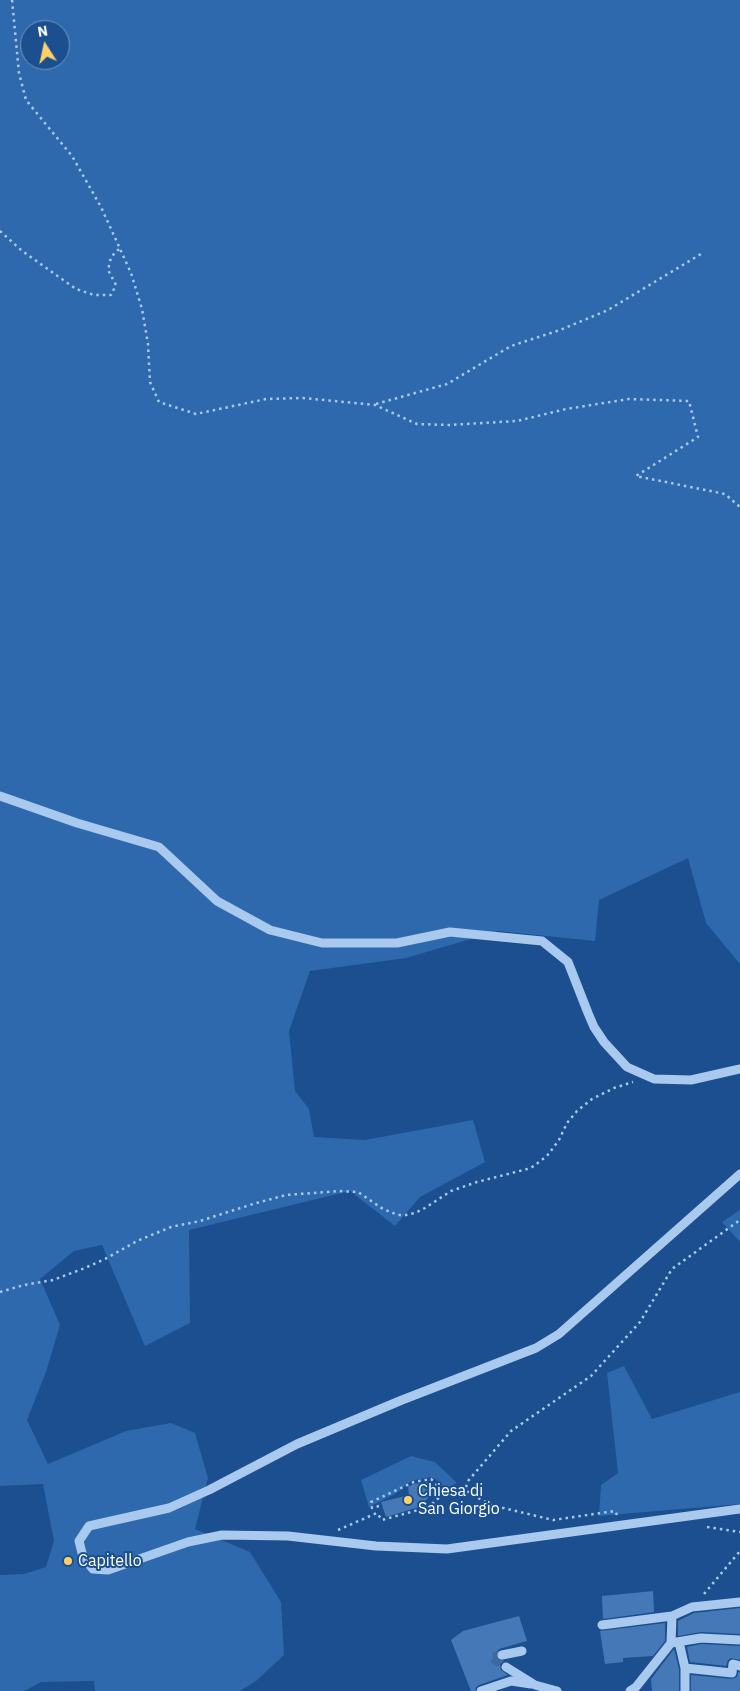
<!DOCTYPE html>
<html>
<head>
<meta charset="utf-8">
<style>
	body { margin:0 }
	#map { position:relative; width:740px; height:1691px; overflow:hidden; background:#1b4f8f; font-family:"IBM Plex Sans",sans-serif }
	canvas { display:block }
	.north { position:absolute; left:20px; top:20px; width:50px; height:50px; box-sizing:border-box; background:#1b4f8f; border:1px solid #7695bc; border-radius:50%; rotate:350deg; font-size:14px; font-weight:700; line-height:20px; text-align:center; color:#fff }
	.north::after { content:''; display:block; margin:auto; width:18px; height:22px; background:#ffd166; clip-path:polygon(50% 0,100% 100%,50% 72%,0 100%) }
</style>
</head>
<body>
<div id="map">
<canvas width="740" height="1691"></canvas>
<div class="north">N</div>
</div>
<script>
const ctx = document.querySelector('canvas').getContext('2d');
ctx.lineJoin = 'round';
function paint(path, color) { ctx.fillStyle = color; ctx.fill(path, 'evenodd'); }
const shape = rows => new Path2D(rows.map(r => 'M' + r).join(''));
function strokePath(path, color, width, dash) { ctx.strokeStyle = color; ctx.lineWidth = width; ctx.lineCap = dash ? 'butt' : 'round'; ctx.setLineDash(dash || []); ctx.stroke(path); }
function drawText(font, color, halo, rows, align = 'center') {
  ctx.font = font + ' "IBM Plex Sans",sans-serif'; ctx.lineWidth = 4; ctx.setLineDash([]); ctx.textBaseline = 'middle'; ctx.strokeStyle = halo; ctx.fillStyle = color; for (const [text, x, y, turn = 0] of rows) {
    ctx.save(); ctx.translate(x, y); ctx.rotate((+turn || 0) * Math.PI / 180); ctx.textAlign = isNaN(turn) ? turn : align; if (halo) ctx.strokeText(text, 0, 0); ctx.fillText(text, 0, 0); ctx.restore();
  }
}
const green = shape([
	[0,0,740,0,740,964,706,923,688,858,599,900,595,941,498,931,406,958,310,971,289,1031,295,1091,309,1109,314,1137,365,1140,473,1120,485,1162,420,1197,395,1226,350,1191,189,1230,190,1323,145,1346,102,1245,74,1251,40,1279,60,1325,46,1372,27,1420,48,1464,126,1431,171,1423,195,1433,208,1478,195,1529,250,1552,281,1602,284,1655,256,1681,240,1691,95,1691,94,1681,41,1682,24,1691,0,1691,0,1575,24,1574,46,1567,54,1541,43,1484,0,1486],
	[30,30,60,30,60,60,30,60],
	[740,1210,740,1242,722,1222],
	[624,1366,652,1419,740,1392,740,1504,599,1516,601,1485,618,1473,607,1373],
	[411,1456,435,1462,457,1483,444,1489,436,1479,430,1477,411,1481,395,1494,369,1507,361,1480]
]);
const building = shape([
	[429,1482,429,1497,419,1507,386,1517,381,1502,409,1495,408,1487,414,1484],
	[653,1591,654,1612,603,1619,602,1596],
	[740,1608,740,1634,701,1632,678,1636,678,1621,694,1613],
	[519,1616,527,1641,499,1649,496,1653,498,1659,504,1661,500,1664,501,1670,508,1675,479,1685,476,1687,475,1691,471,1691,451,1640,463,1631],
	[665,1623,665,1641,653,1656,623,1658,623,1662,605,1664,600,1631],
	[701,1644,740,1646,740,1660,731,1658,728,1660,726,1666,690,1662,687,1647],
	[674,1649,679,1669,679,1691,652,1691,651,1679],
	[738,1672,740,1672,740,1691,691,1691,691,1675,732,1679,737,1677]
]);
const minorTunnel = shape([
	[502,1655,491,1657,506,1667]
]);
const path = shape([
	[12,0,19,73,26,100,72,156,101,207,131,273,142,309,148,344,150,382,159,402,196,414,266,399,303,398,375,405,417,424,448,425,517,421,566,409,629,399,689,401,698,437,636,476,725,494,740,507],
	[0,231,21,250,76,289,94,295,111,295,116,285,108,270,111,257,119,249],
	[376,404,447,384,511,346,560,330,608,310,701,254],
	[0,1292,24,1285,53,1280,85,1268,107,1258,137,1241,171,1227,200,1221,253,1204,286,1195,339,1191,358,1192,383,1209,398,1215,406,1215,415,1213,425,1208,451,1191,477,1182,531,1168,547,1156,559,1140,567,1123,577,1111,592,1099,614,1088,633,1082],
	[379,1506,372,1508,371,1502,414,1482,431,1479,437,1485,438,1494,434,1501],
	[617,1515,615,1511,553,1520,491,1505,469,1493,466,1487,468,1481,511,1431,591,1376,640,1322,672,1269,740,1220],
	[707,1527,740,1532],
	[338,1530,377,1513,382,1520,422,1509,432,1504,442,1495,466,1487],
	[704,1594,740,1551]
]);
const minor = shape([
	[0,796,77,823,159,847,217,901,270,930,322,943,397,943,450,932,542,941,568,962,588,1013,594,1027,604,1042,627,1067,654,1079,691,1080,740,1069],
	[740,1174,559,1334,536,1348,402,1400,297,1444,209,1490,169,1508,89,1526,79,1541,83,1557,93,1569,108,1570,188,1542,222,1535,288,1536,376,1546,447,1549,740,1509],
	[602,1625,672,1616],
	[679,1642,685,1668,685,1691],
	[671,1643,672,1616,692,1607,740,1602],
	[671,1643,701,1638,740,1640],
	[502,1655,522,1651],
	[506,1667,535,1685,557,1691],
	[685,1668,732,1673,733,1664,740,1666],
	[481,1691,511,1681,531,1684],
	[630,1691,636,1687,671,1643]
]);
const markers = [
	[408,1500,5,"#ffd166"],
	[68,1561,5,"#ffd166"]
];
const poiNames = [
	["Chiesa di",418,1491],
	["San Giorgio",418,1509],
	["Capitello",78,1561]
];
paint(green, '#2e69ad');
paint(building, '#4478b7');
strokePath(minorTunnel, '#3d69a0', 9, [9, 4.5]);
strokePath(path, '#a9c9ee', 2.5, [2.5, 4]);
strokePath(minor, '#a9c9ee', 9);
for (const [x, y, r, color] of markers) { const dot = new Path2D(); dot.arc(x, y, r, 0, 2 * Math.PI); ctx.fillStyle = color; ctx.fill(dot); strokePath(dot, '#1b4f8f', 2); }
drawText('16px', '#fff', '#1b4f8f', poiNames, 'left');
</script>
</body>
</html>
